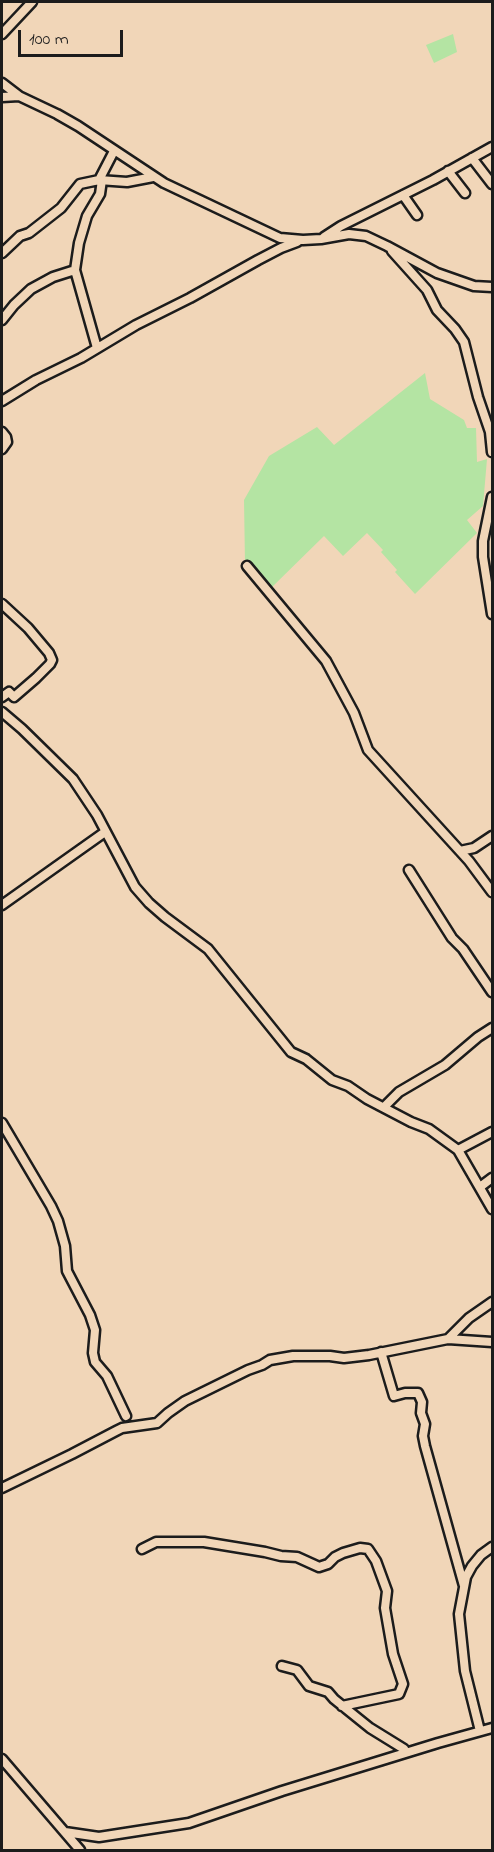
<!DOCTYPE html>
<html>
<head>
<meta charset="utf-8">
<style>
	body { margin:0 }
	#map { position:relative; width:494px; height:1852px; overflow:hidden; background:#f1d6b8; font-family:"Indie Flower",sans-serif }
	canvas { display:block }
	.frame { position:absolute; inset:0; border:3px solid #1c1c1c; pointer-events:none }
	.scale { position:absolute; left:18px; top:30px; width:105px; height:27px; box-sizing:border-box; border:3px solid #1c1c1c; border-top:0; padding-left:8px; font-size:18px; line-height:21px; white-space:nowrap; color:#1c1c1c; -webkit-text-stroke:4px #f1d6b8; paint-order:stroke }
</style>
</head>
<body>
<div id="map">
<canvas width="494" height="1852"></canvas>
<div class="frame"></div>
<div class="scale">100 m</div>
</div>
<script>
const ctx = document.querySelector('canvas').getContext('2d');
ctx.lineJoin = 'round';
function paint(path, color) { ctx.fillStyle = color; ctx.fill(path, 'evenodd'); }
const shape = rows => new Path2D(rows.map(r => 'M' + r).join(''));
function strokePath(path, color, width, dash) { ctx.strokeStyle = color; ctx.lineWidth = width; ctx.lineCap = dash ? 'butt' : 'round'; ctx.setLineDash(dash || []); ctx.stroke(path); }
const green = shape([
	[453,34,457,52,434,63,426,45],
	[425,373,430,399,464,420,467,428,476,428,477,462,487,459,483,506,467,520,477,533,415,594,395,572,397,570,381,552,383,550,367,533,343,556,324,536,269,590,245,563,244,500,269,456,317,427,334,445]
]);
const minor = shape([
	[2,34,32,2],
	[2,83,19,96],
	[2,97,19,96,57,114,78,126,164,183,280,238,303,240,321,239,349,234,366,236,387,246,437,273,474,286,492,287],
	[472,158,492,184],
	[448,171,465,193],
	[99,180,114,151],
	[403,195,417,215],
	[324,237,341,226,433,180,492,147],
	[392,251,427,290,437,310,455,329,464,342,478,397,490,432,492,452],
	[2,253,20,236,29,233,61,208,80,184,99,180,127,182,153,177],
	[2,320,14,305,31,289,53,277,75,270],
	[97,348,75,270,79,243,87,216,100,194,102,180],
	[2,401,36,380,81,358,136,325,190,298,258,260,281,248,297,242],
	[2,432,6,437,7,442,2,449],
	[492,497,483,541,483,557,492,614],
	[247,566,326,661,354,713,368,750,469,861,492,892],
	[2,604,28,628,49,653,52,660,50,664,36,678,14,697,9,692,2,697],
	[2,712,22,729,73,779,97,815,135,887,149,903,165,917,208,949,291,1052,306,1059,332,1080,348,1086,367,1099,411,1122,429,1129,458,1150],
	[460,851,474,848,492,836],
	[409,870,452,938,463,949,492,992],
	[2,905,105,832],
	[384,1107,399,1092,445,1065,478,1037,492,1028],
	[2,1123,51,1206,58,1221,65,1246,67,1271,90,1315,95,1330,93,1353,95,1362,107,1376,126,1416],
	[492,1132,458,1150,492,1209],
	[480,1187,492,1178],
	[448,1339,469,1318,492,1302],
	[381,1352,394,1396,405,1393,418,1393,422,1402,421,1413,425,1424,423,1436,425,1446,464,1586],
	[2,1488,72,1454,116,1431,122,1428,157,1423,168,1413,185,1401,248,1370,262,1365,270,1360,293,1356,330,1356,344,1358,369,1355,448,1339,492,1342],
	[142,1549,156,1542,204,1542,265,1552,281,1556,297,1557,319,1567,328,1564,335,1557,343,1553,360,1548,368,1549,376,1561,387,1591,385,1608,393,1654,403,1684,399,1694,342,1706],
	[282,1666,297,1670,309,1686,328,1692,334,1699,370,1728,404,1749],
	[480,1731,465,1671,459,1614,466,1577,472,1566,481,1555,492,1547],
	[2,1759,80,1850],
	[65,1832,99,1837,189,1823,282,1791,438,1743,492,1728]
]);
paint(green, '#b4e4a3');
strokePath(minor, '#1c1c1c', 13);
strokePath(minor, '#f1d6b8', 8);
</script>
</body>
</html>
